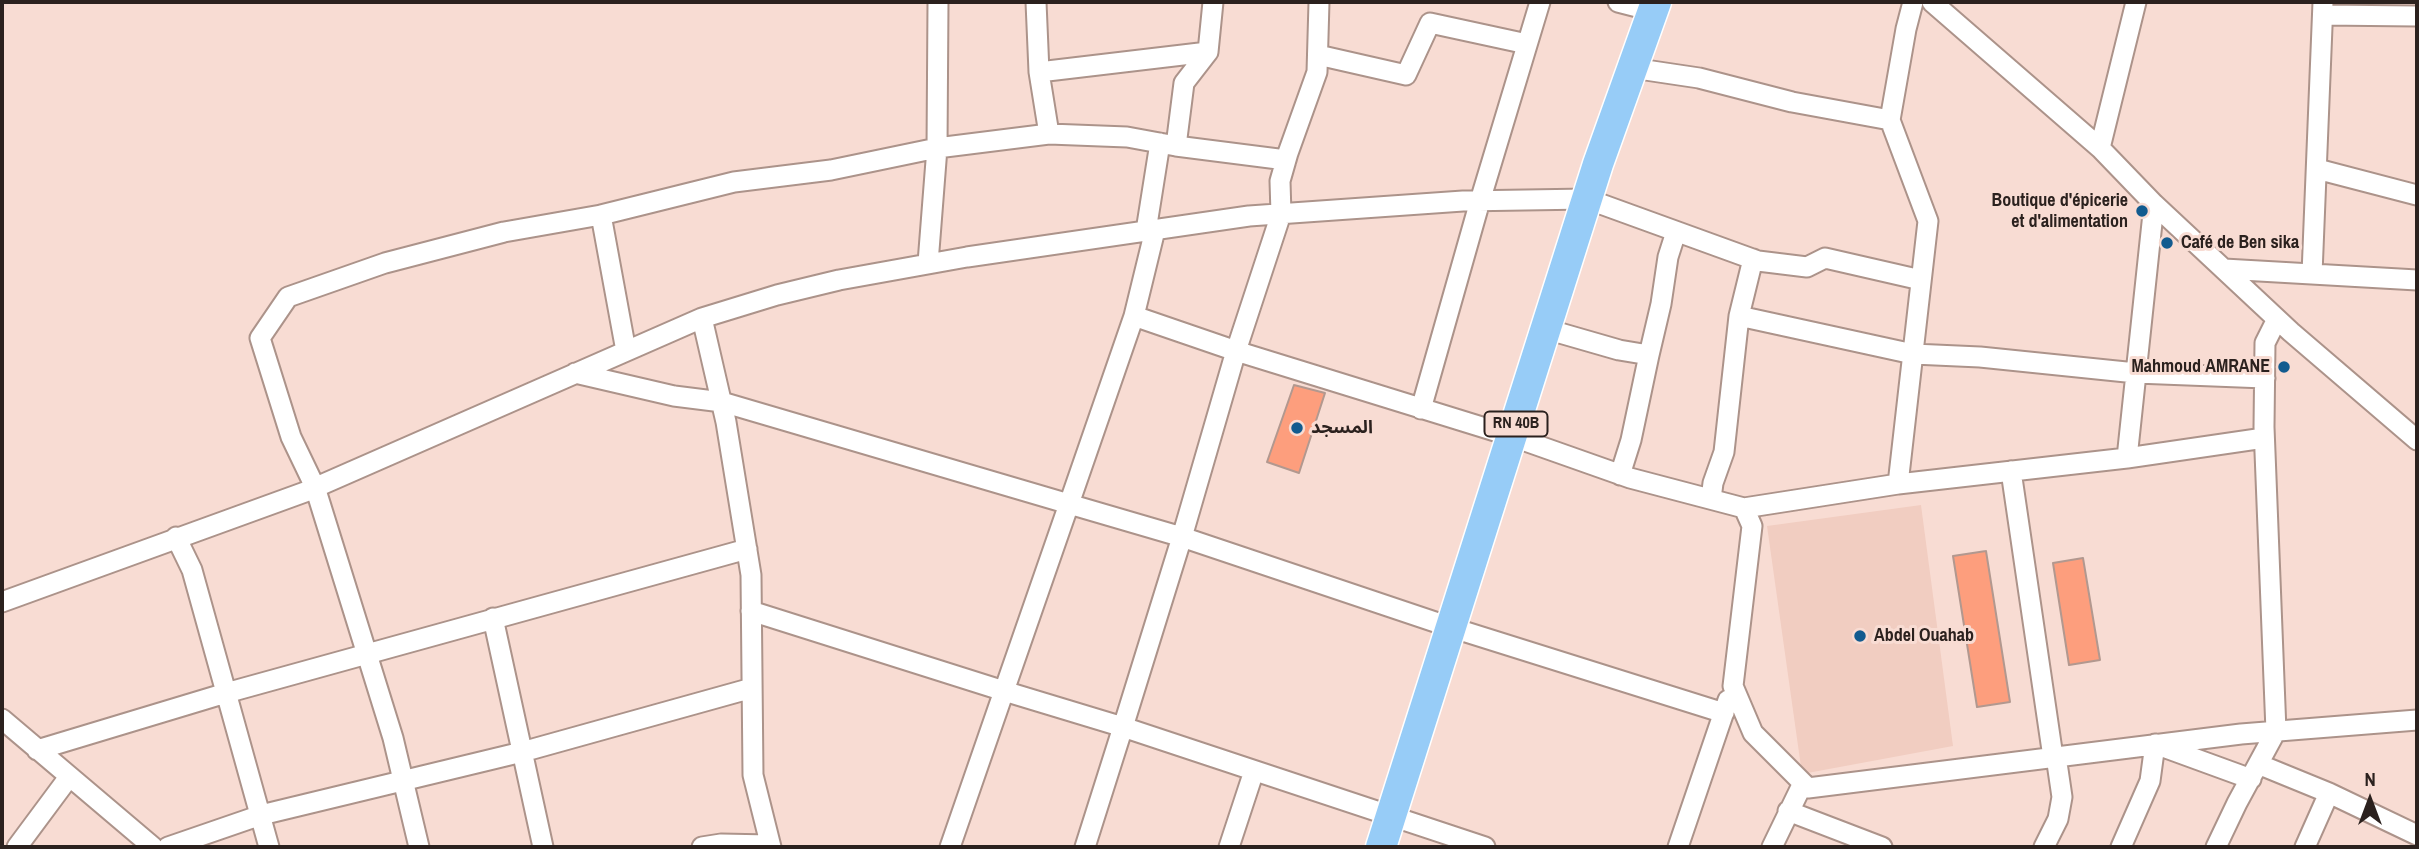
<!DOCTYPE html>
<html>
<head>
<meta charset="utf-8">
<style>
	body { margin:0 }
	#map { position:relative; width:2419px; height:849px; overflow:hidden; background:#f8dcd3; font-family:"Archivo Narrow",sans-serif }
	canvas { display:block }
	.frame { position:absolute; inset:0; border:4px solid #2b211e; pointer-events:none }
	.north { position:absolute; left:2335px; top:765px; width:70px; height:70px; -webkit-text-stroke:5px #f8dcd3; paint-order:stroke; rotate:0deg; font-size:19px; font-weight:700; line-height:28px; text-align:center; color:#2b211e }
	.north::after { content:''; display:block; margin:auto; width:24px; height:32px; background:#2b211e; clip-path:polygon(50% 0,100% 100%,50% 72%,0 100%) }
</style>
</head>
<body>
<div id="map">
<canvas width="2419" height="849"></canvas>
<div class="frame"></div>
<div class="north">N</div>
</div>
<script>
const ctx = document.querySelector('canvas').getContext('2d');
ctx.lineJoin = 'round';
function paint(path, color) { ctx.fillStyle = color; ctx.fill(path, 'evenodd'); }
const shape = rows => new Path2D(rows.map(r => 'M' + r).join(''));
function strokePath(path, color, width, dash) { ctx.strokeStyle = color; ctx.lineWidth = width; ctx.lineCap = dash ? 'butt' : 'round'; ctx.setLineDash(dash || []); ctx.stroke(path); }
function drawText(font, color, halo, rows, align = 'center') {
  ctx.font = font + ' "Archivo Narrow","Noto Sans Arabic",sans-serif'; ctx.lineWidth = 6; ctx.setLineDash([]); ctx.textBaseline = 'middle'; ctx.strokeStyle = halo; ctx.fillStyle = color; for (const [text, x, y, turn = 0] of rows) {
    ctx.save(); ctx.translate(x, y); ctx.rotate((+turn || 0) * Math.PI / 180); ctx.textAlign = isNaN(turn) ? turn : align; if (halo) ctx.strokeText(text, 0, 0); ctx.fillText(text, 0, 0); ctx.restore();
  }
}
const built = shape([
	[1921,505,1953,746,1802,774,1767,526]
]);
const building = shape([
	[1294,385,1325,393,1299,473,1267,462,1294,385],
	[1986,551,2010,702,1977,707,1953,556,1986,551],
	[2083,558,2100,660,2069,665,2053,563,2083,558]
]);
const minor = shape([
	[1036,2,1039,72,1049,134,1127,137,1176,146],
	[1213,2,1208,52,1184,83,1176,146,1286,160],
	[1618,2,1653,11],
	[1932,2,2100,148,2154,204,2291,332,2417,440],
	[2323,15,2417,16],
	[1318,55,1406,75,1430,23,1527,44],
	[1632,68,1699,78,1792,102,1890,120,1906,29,1913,2],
	[1039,72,1208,52],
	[1890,120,1928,221,1898,484],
	[2100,148,2136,2],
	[2317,169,2417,195],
	[1155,230,1134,316,1236,351,1281,214,1280,181,1288,153,1317,72,1319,2],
	[1146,231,1160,143],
	[1753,259,1739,316,1913,354,1980,357,2136,373,2265,378],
	[928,263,937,148,1049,134],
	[2224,269,2417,280],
	[2312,274,2323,2],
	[702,318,726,422,751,575,753,775,771,847],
	[1546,329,1619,350,1649,355,1631,440,1620,475],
	[626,351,601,215,734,182,831,170,937,148,938,2],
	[1649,355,1661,304,1668,257,1676,232],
	[575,373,674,396,722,402,1069,504,1004,691,1123,727,1182,537,1069,504,1134,316],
	[1421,409,1480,201,1540,2],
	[2127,458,2154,204],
	[2011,471,2053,757],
	[1711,499,1713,483,1724,452,1739,316],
	[1744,508,1898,484,2127,458,2264,438],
	[176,537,192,570,269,847],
	[2,602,305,492,702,318,777,295,839,280,967,257,1249,216,1463,201,1587,199,1758,261,1807,267,1825,258,1921,280],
	[751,611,1004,691,950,847],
	[493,618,543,847],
	[1724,713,1450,627,1182,537,1236,351,1511,436,1630,478,1744,508,1752,526,1733,686,1753,733,1808,788,2241,734,2417,720],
	[2,719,153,847],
	[37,750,226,693,747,549],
	[2258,764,2329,793,2417,835],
	[1788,811,1882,847],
	[17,847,69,777],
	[168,847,261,815,522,752,752,688],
	[419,847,393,738,315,487,291,437,260,338,288,297,385,263,504,232,601,215],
	[702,847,721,844,770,845],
	[1085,847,1123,727,1485,847],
	[1229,847,1254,771],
	[1678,847,1728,700],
	[1772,847,1803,783],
	[2044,847,2058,819,2062,797,2056,756],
	[2121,847,2150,781,2155,744,2251,779],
	[2216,847,2237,803,2276,731,2264,427,2265,343,2277,319],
	[2305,847,2329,793]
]);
const primary = shape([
	[1381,847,1598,164,1656,2]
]);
const markers = [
	[2142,211,7,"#125b8f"],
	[2167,243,7,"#125b8f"],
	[2284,367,7,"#125b8f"],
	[1297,428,7,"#125b8f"],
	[1860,636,7,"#125b8f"]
];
const shields = [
	[1516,424,63]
];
const shieldNames = [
	["RN 40B",1516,424]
];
const poiNames = [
	["Boutique d'épicerie",2128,201,"right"],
	["et d'alimentation",2128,222,"right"],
	["Café de Ben sika",2181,243],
	["Mahmoud AMRANE",2270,367,"right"],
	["المسجد",1311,428],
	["Abdel Ouahab",1874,636]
];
paint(built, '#f1cdc1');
paint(building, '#fd9e7d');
strokePath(building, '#b2988f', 2);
strokePath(minor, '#ac938a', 23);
strokePath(primary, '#fff', 33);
strokePath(minor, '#fff', 19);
strokePath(primary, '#97ccf7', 30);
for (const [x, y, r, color] of markers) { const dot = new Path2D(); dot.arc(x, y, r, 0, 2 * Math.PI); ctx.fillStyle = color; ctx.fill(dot); strokePath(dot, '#f8dcd3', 2.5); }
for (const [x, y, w] of shields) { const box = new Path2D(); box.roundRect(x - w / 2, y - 12.5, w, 25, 5); ctx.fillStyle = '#f8dcd3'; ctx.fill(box); strokePath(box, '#2b211e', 2); }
drawText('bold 16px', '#2b211e', null, shieldNames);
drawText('bold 18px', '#2b211e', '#f8dcd3', poiNames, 'left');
</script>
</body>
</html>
